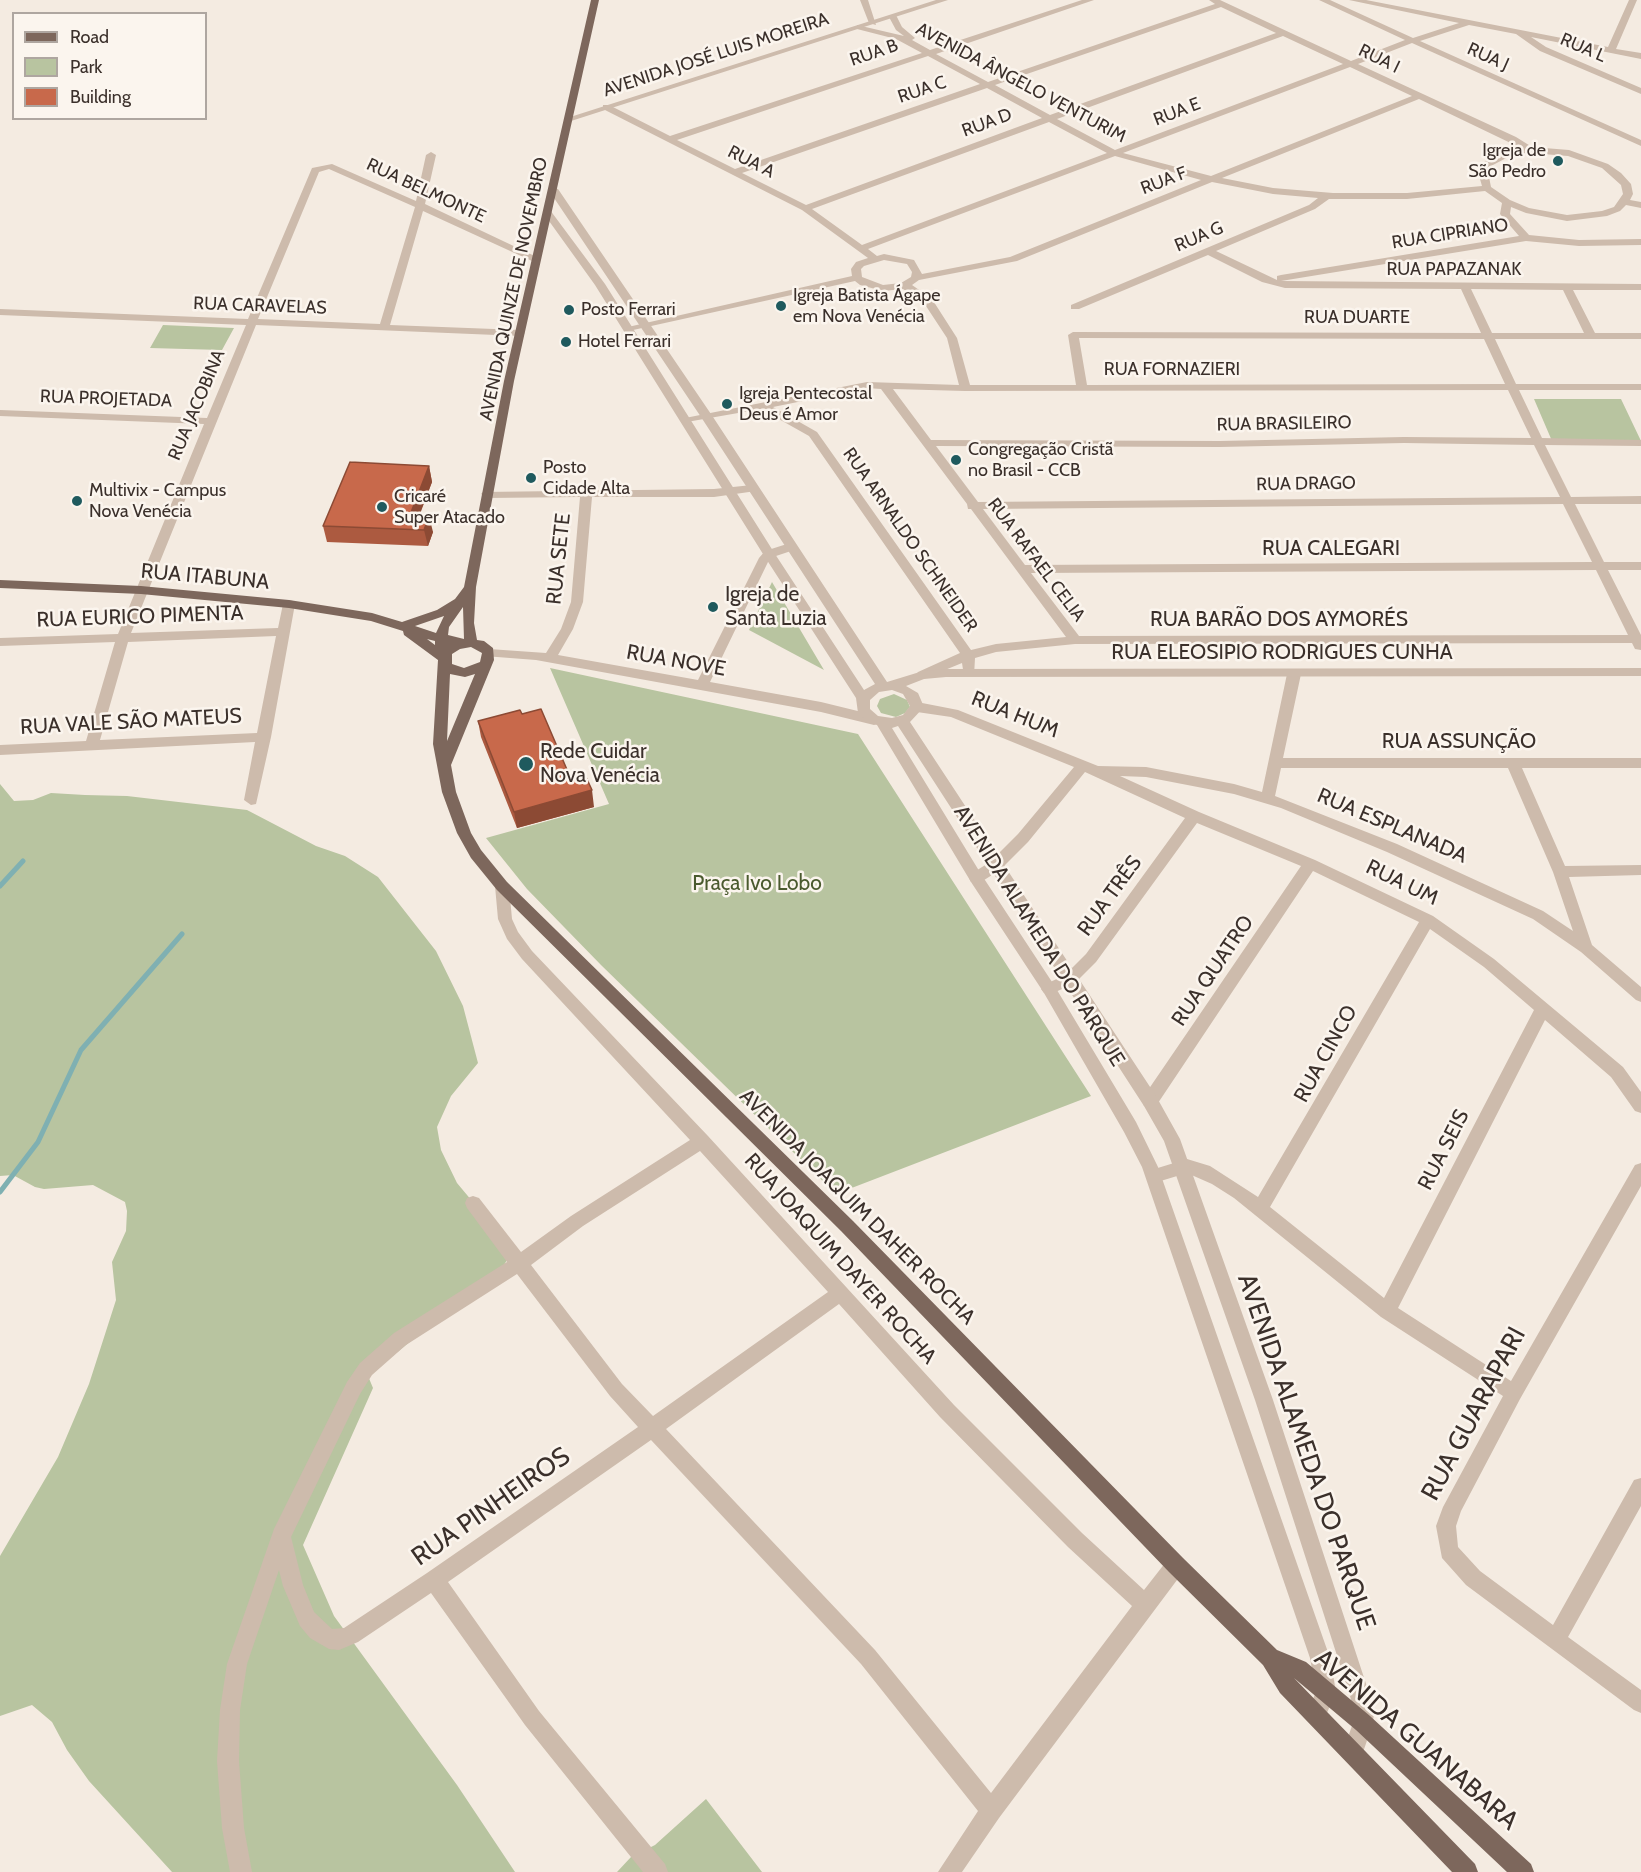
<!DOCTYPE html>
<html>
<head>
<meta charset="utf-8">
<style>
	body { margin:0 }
	#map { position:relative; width:1641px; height:1872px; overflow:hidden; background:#f4ebe1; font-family:Cabin,sans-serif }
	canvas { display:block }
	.legend { position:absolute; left:12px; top:12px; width:195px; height:108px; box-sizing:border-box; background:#fbf5ee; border:2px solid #aea6a0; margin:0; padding:8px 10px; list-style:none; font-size:18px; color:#3b302b }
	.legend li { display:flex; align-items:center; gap:12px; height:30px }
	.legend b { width:30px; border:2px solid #aea6a0 }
</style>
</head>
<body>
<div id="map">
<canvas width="1641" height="1872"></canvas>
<ul class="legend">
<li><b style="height:8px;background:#7d675c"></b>Road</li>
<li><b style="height:16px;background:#b8c4a0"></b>Park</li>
<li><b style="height:16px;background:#c8694b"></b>Building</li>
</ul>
</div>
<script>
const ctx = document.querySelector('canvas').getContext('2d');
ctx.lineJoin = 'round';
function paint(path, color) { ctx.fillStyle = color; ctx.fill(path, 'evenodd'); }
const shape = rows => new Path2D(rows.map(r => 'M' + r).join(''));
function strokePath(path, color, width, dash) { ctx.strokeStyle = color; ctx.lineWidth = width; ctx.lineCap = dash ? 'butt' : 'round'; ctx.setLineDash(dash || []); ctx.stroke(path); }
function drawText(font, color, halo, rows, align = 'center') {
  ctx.font = font + ' Cabin,sans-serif'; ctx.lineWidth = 5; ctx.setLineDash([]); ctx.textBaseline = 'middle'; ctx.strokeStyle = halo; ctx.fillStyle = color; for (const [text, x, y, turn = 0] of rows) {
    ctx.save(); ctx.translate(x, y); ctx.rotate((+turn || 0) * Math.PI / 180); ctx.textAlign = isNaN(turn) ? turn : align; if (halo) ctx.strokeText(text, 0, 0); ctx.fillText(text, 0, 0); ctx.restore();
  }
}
const green = shape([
	[163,325,234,328,222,350,150,348],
	[1534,399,1621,399,1641,441,1552,441],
	[772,582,824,670,749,630],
	[550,668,858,734,1091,1096,836,1194,601,965,527,889,486,838,609,804],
	[894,694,907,700,910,707,905,713,896,717,881,713,877,706,880,699],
	[0,784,14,801,33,800,51,793,85,795,127,796,247,810,316,846,345,856,378,877,436,951,463,1006,478,1063,451,1096,437,1127,441,1150,457,1183,513,1250,504,1265,368,1376,373,1388,303,1545,334,1616,457,1785,515,1872,172,1872,89,1781,67,1750,52,1722,32,1705,0,1716,0,1556,58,1457,89,1384,116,1300,112,1262,126,1231,127,1211,125,1202,93,1185,44,1189,35,1187,13,1175,0,1176],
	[706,1799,762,1872,617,1872,631,1857,655,1845]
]);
const stream = shape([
	[0,886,23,861],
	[0,1192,38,1142,81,1050,182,934]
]);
const minor = shape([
	[860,0,868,0,876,25,869,23,860,0],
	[1082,0,1094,0,936,54,988,82,1215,4,1209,0,1220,0,1351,61,1405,40,1319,0,1330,0,1413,38,1459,23,1349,0,1366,0,1608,47,1629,0,1637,0,1616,49,1641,53,1641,59,1531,37,1546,47,1641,88,1641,94,1540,51,1516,34,1469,25,1420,41,1641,140,1641,146,1412,43,1358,64,1516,137,1532,147,1569,150,1608,164,1621,173,1631,184,1633,194,1630,200,1641,202,1641,208,1626,205,1620,211,1607,216,1567,221,1526,213,1511,207,1510,214,1529,235,1579,240,1641,239,1641,245,1579,246,1526,241,1281,281,1641,284,1641,290,1573,290,1595,333,1641,333,1641,339,1495,339,1516,384,1641,384,1641,390,1519,390,1542,438,1641,440,1641,446,1545,445,1571,497,1641,496,1641,504,1575,504,1604,562,1641,562,1641,570,1608,570,1641,635,1641,650,1635,649,1632,643,1075,644,996,652,975,658,974,676,964,676,962,663,923,679,918,678,916,675,918,672,960,653,809,436,761,409,681,423,681,419,685,418,867,382,959,385,947,338,924,303,903,289,883,291,860,285,855,281,624,332,624,328,628,327,852,276,851,269,856,262,868,258,802,210,603,109,603,105,609,105,670,136,922,53,896,39,857,29,857,25,904,36,896,30,889,17,896,15,902,27,915,38,912,40,930,50,1082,0],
	[1221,7,1276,33,1050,115,995,85,1221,7],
	[1283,36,1343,64,1115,150,1057,119,1283,36],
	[928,56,980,84,735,169,677,140,928,56],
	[1350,67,1412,96,1211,176,1123,153,1350,67],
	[987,88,1042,118,806,205,742,173,987,88],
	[1419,99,1521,148,1494,155,1484,162,1478,172,1482,186,1407,193,1333,193,1273,188,1222,178,1419,99],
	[1049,122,1107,153,862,245,812,209,1049,122],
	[1530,153,1568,156,1602,168,1621,185,1623,194,1614,207,1602,211,1567,215,1529,208,1510,200,1491,187,1488,172,1491,166,1512,155,1530,153],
	[1115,156,1201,180,1010,257,922,274,914,260,884,254,877,256,868,249,1115,156],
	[1212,182,1273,194,1318,198,1309,205,1071,305,1071,309,1079,309,1208,255,1262,282,1285,288,1461,289,1481,333,1073,332,1068,335,1076,385,970,385,957,338,932,299,912,285,919,280,1017,261,1212,182],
	[1485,191,1502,203,1500,214,1519,236,1281,275,1277,276,1277,280,1216,251,1315,209,1329,199,1407,199,1485,191],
	[884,260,907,264,912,272,911,277,901,283,883,285,862,277,861,269,864,266,884,260],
	[1471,289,1563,290,1584,333,1492,333,1471,289],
	[1079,338,1484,339,1505,384,1087,385,1079,338],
	[867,388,881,389,967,504,968,509,971,509,1066,637,996,644,971,650,817,432,773,407,867,388],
	[893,389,965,391,1508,390,1531,438,1404,437,1220,441,931,440,893,389],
	[1404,443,1534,445,1560,497,978,502,936,446,1220,447,1404,443],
	[1563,504,1592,562,1025,565,983,509,1563,504],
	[1596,570,1628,635,1079,636,1031,573,1596,570],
	[431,152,436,155,425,204,541,259,532,261,423,211,390,325,520,330,525,333,520,336,256,325,131,633,278,628,283,604,289,600,293,601,295,604,271,737,256,804,251,805,244,800,255,742,0,755,0,745,86,741,115,642,0,646,0,638,118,634,204,424,0,416,0,410,207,418,246,325,0,315,0,309,248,319,312,168,332,164,416,201,426,155,431,152],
	[329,169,415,207,380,324,258,319,319,172,329,169],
	[276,636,257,733,100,740,128,642,276,636],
	[752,485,758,489,756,491,714,497,592,497,583,602,573,629,558,655,698,680,759,558,765,551,790,543,794,544,794,550,773,557,768,562,710,682,821,702,874,715,881,720,879,723,874,725,821,712,536,660,484,656,483,653,489,649,546,653,561,629,571,602,580,497,487,498,481,494,483,492,714,489,752,485],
	[1294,670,1301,674,1283,758,1641,758,1641,768,1522,768,1565,866,1641,865,1641,875,1569,877,1592,945,1641,987,1641,1002,1636,1000,1581,952,1533,919,1387,852,1281,808,1234,794,1146,777,1120,776,1199,812,1315,860,1433,916,1494,959,1623,1067,1641,1092,1641,1113,1635,1111,1611,1077,1545,1020,1398,1308,1511,1381,1635,1165,1641,1163,1641,1186,1520,1399,1461,1511,1456,1526,1458,1547,1480,1571,1553,1625,1634,1480,1641,1478,1641,1506,1568,1637,1641,1690,1641,1713,1634,1710,1466,1585,1442,1558,1436,1526,1443,1507,1503,1396,1381,1317,1234,1198,1212,1184,1187,1173,1154,1183,1148,1181,1146,1176,1148,1171,1187,1159,1210,1166,1258,1197,1419,922,1313,871,1156,1106,1150,1108,1144,1106,1142,1101,1144,1096,1301,866,1197,823,1096,962,1075,983,1049,995,1044,993,1041,989,1044,985,1065,975,1086,954,1185,818,1085,772,1028,842,1000,870,981,882,971,882,969,878,971,874,990,862,1018,834,1074,767,951,717,917,712,910,707,917,702,958,710,1098,766,1146,767,1234,784,1262,792,1287,674,1294,670],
	[1281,768,1508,768,1553,872,1573,931,1543,911,1397,844,1275,796,1281,768],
	[1430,929,1484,967,1534,1010,1384,1298,1270,1207,1430,929],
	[502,881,507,882,509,886,512,919,518,932,532,951,708,1136,954,1405,1082,1533,1144,1590,1169,1558,1176,1555,1183,1558,1186,1565,1183,1572,999,1818,962,1872,938,1872,978,1811,861,1664,651,1440,448,1582,539,1711,665,1864,668,1872,643,1872,525,1725,431,1593,358,1642,339,1650,329,1649,310,1638,300,1626,283,1586,279,1570,247,1664,240,1710,239,1761,244,1828,252,1872,230,1872,222,1828,217,1761,220,1710,227,1664,274,1529,347,1382,360,1363,394,1333,507,1262,467,1208,465,1203,467,1198,473,1196,479,1198,521,1252,571,1216,690,1140,522,959,507,939,498,919,495,886,497,882,502,881],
	[700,1151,828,1292,653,1416,622,1384,531,1265,583,1226,700,1151],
	[517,1274,610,1396,638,1427,427,1573,344,1628,332,1629,314,1612,303,1585,291,1537,360,1394,372,1375,406,1345,517,1274],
	[839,1304,940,1417,1068,1547,1132,1606,991,1793,875,1650,666,1429,839,1304]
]);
const tertiary = shape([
	[936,0,948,0,571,121,564,119,936,0],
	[550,187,558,189,713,417,887,682,923,671,946,669,1641,668,1641,676,946,677,924,679,906,686,918,693,924,707,910,722,1156,1096,1180,1139,1273,1400,1370,1696,1374,1711,1373,1723,1360,1761,1353,1765,1346,1761,1342,1754,1353,1723,1354,1711,1350,1696,1255,1400,1164,1141,1144,1106,898,726,892,728,981,874,1054,985,1136,1122,1158,1167,1330,1658,1336,1692,1323,1722,1316,1725,1309,1722,1306,1715,1316,1692,1310,1658,1142,1167,1124,1132,1044,993,971,882,877,725,869,723,858,713,856,698,763,554,595,285,544,214,544,210,550,210,605,284,775,554,864,690,875,684,701,417,548,189,550,187],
	[892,690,903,694,910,706,903,715,892,718,878,716,870,709,870,700,879,692,892,690]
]);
const primary = shape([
	[591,0,599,0,514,381,476,587,474,623,477,640,484,641,493,648,494,660,451,765,456,792,471,833,481,850,507,882,853,1221,1183,1558,1277,1650,1306,1662,1370,1716,1531,1864,1534,1872,1507,1872,1356,1730,1294,1678,1475,1864,1478,1872,1452,1872,1280,1693,1263,1665,1169,1572,841,1231,497,890,471,858,457,833,442,792,433,744,438,660,404,635,403,631,371,621,289,608,141,594,0,588,0,580,141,586,289,600,372,613,402,622,437,610,455,599,464,587,504,381,591,0],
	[463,607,464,639,448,635,449,627,463,607],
	[444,616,436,633,415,626,444,616],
	[427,639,435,641,435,645,427,639],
	[471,647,482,653,480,662,464,668,452,664,452,654,460,649,471,647],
	[450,674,465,677,475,674,447,741,450,674]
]);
const wall = shape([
	[429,466,432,482,419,515,433,532,428,546,327,542,323,526],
	[478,721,571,779,594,807,517,828,481,737]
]);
const shadedWall = shape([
	[429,466,432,482,414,530,410,515],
	[429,516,433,532,428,546,424,530],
	[592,790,594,807,517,828,514,812]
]);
const building = shape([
	[350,462,429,466,410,515,429,516,424,530,323,526,350,462],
	[541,709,571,779,585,775,592,790,514,812,478,721,520,710,522,714,541,709]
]);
const markers = [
	[1558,161,6,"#1f5a5e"],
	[781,306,6,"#1f5a5e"],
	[569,310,6,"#1f5a5e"],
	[566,342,6,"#1f5a5e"],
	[727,404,6,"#1f5a5e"],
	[956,460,6,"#1f5a5e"],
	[531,478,6,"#1f5a5e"],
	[77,501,6,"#1f5a5e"],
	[382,507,6,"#1f5a5e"],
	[713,607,6,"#1f5a5e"],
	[526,764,8,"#1f5a5e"]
];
const farStreetnames = [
	["RUA L",1583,48,23],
	["RUA B",874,53,-19],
	["AVENIDA JOSÉ LUIS MOREIRA",716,55,-18],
	["RUA J",1488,57,24],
	["RUA I",1379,59,26],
	["AVENIDA ÂNGELO VENTURIM",1021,83,28],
	["RUA C",922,90,-19],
	["RUA E",1177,112,-21],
	["RUA D",987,123,-20],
	["RUA A",751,162,27],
	["RUA F",1164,181,-21],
	["RUA BELMONTE",426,191,25],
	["RUA CIPRIANO",1450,234,-9],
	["RUA G",1199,237,-23],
	["RUA PAPAZANAK",1454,270],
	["AVENIDA QUINZE DE NOVEMBRO",514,289,-78],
	["RUA CARAVELAS",260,306,2],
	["RUA DUARTE",1357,318],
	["RUA FORNAZIERI",1172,370],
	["RUA PROJETADA",106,399,2],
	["RUA JACOBINA",197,405,-67],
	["RUA BRASILEIRO",1284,424,-1],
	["RUA DRAGO",1306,484,-1],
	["RUA ARNALDO SCHNEIDER",910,540,55],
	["RUA RAFAEL CELIA",1036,560,53]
];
const farPoinames = [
	["Igreja de",1546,151,"right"],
	["São Pedro",1546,172,"right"],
	["Igreja Batista Ágape",793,296],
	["em Nova Venécia",793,317],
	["Posto Ferrari",581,310],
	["Hotel Ferrari",578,342],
	["Igreja Pentecostal",739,394],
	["Deus é Amor",739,415],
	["Congregação Cristã",968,450],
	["no Brasil - CCB",968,471],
	["Posto",543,468],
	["Cidade Alta",543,489],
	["Multivix - Campus",89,491],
	["Nova Venécia",89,512],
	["Cricaré",394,497],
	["Super Atacado",394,518]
];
const streetNames = [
	["RUA CALEGARI",1331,549],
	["RUA SETE",559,559,-84],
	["RUA ITABUNA",205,577,5],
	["RUA EURICO PIMENTA",140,617,-2],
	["RUA BARÃO DOS AYMORÉS",1279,620],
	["RUA ELEOSIPIO RODRIGUES CUNHA",1282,653],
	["RUA NOVE",676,661,10],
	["RUA HUM",1015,715,22],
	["RUA VALE SÃO MATEUS",131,722,-3],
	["RUA ASSUNÇÃO",1459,742],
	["RUA ESPLANADA",1392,826,23],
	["RUA UM",1402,883,26],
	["RUA TRÊS",1110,896,-54],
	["AVENIDA ALAMEDA DO PARQUE",1039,936,58],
	["RUA QUATRO",1213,971,-56],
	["RUA CINCO",1326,1054,-61],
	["RUA SEIS",1444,1150,-63],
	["AVENIDA JOAQUIM DAHER ROCHA",857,1207,45],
	["RUA JOAQUIM DAYER ROCHA",840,1259,48]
];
const poiNames = [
	["Igreja de",725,595],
	["Santa Luzia",725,619],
	["Rede Cuidar",540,752],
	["Nova Venécia",540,776]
];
const parkNames = [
	["Praça Ivo Lobo",757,884]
];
const nearStreetnames = [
	["RUA GUARAPARI",1474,1414,-62],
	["AVENIDA ALAMEDA DO PARQUE",1306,1452,71],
	["RUA PINHEIROS",491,1507,-35],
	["AVENIDA GUANABARA",1416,1740,41]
];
paint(green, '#b8c4a0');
strokePath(stream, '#7fb0b2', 5);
paint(minor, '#cdbbac');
paint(tertiary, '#cdbbac');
paint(primary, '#7d675c');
paint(wall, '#ac5a40');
paint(shadedWall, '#8c4a34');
paint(building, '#c8694b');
strokePath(building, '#8c4a34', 1.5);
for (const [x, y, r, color] of markers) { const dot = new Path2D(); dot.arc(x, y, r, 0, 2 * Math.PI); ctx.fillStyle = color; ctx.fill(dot); strokePath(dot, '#fbf5ee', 2); }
drawText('18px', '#3b302b', '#fbf5ee', farStreetnames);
drawText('18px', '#3b302b', '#fbf5ee', farPoinames, 'left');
drawText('21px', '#3b302b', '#fbf5ee', streetNames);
drawText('21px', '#3b302b', '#fbf5ee', poiNames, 'left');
drawText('21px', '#4a5a2e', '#fbf5ee', parkNames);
drawText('26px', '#3b302b', '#fbf5ee', nearStreetnames);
</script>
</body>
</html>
